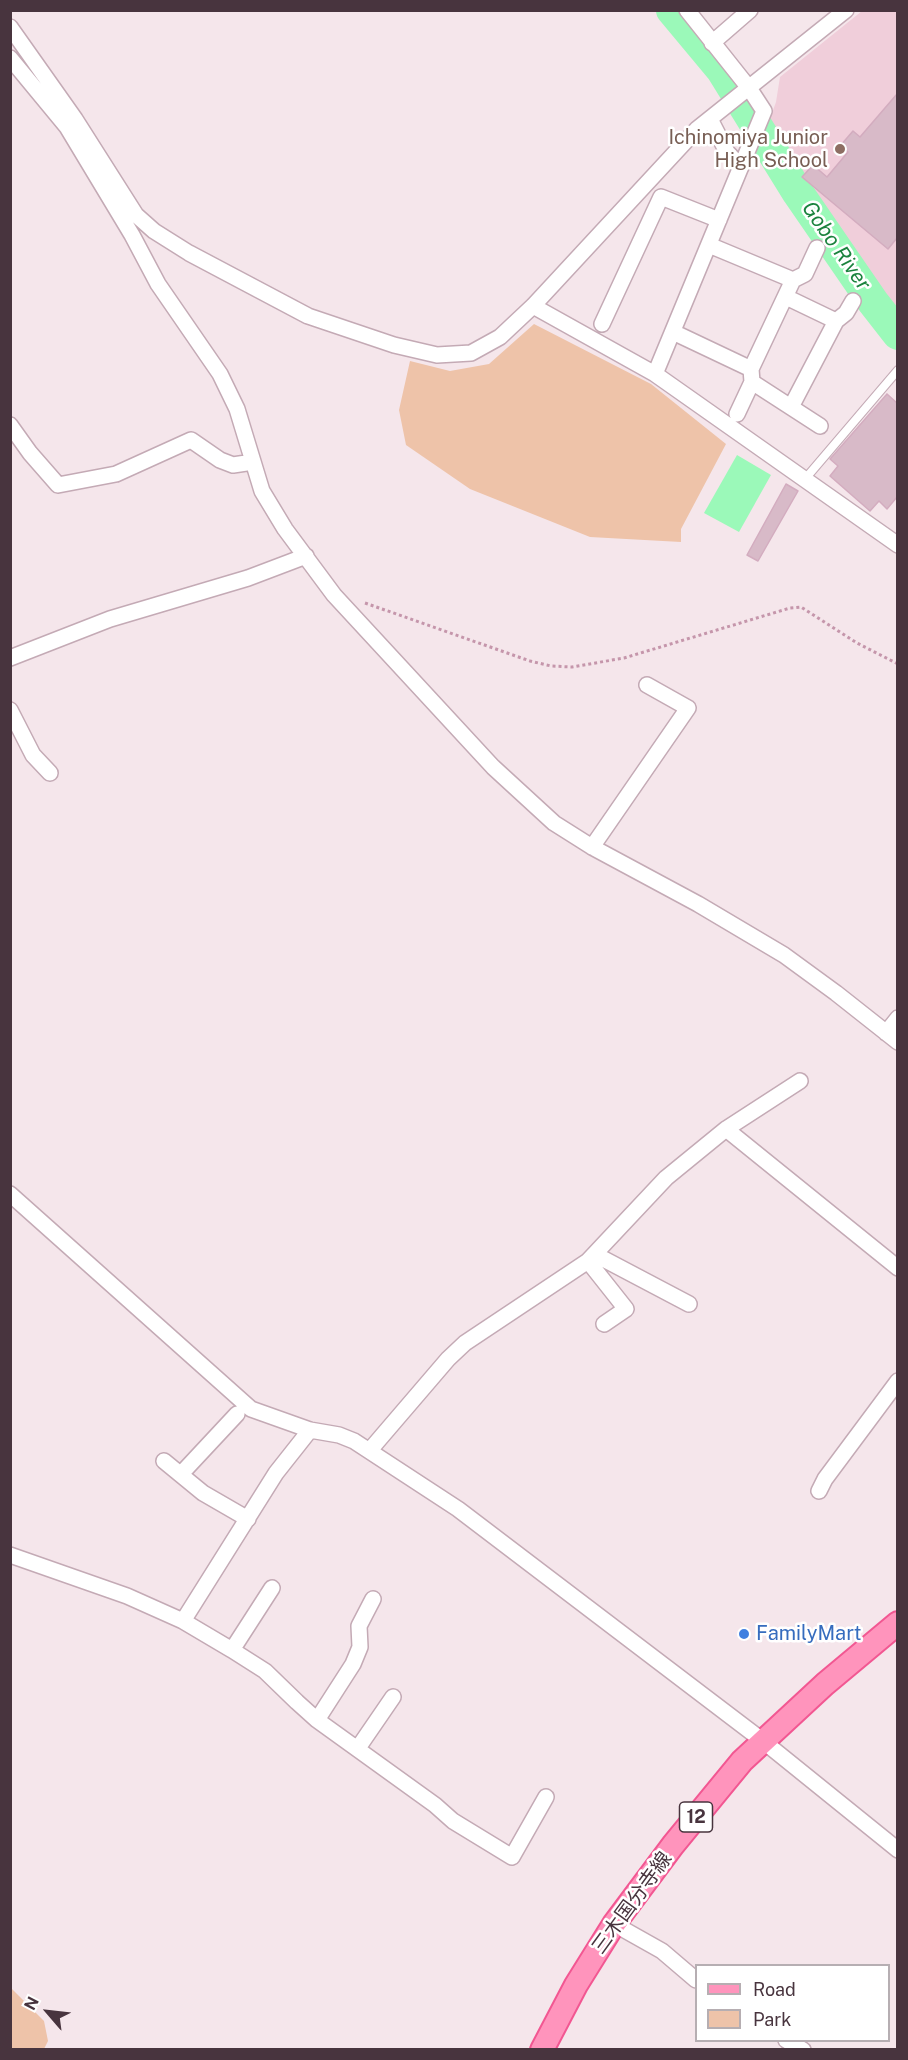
<!DOCTYPE html>
<html>
<head>
<meta charset="utf-8">
<style>
	body { margin:0 }
	#map { position:relative; width:908px; height:2060px; overflow:hidden; background:#f5e6eb; font-family:"Public Sans",sans-serif }
	canvas { display:block }
	.frame { position:absolute; inset:0; border:12px solid #48343e; pointer-events:none }
	.legend { position:absolute; left:695px; top:1964px; width:195px; height:78px; box-sizing:border-box; background:#fff; border:2px solid #b6aeb2; margin:0; padding:8px 10px; list-style:none; font-size:18px; color:#48343e }
	.legend li { display:flex; align-items:center; gap:12px; height:30px }
	.legend b { width:30px; border:2px solid #b6aeb2 }
	.north { position:absolute; left:18px; top:1982px; width:60px; height:60px; -webkit-text-stroke:4px #fff; paint-order:stroke; rotate:298deg; font-size:16px; font-weight:700; line-height:24px; text-align:center; color:#48343e }
	.north::after { content:''; display:block; margin:auto; width:21px; height:27px; background:#48343e; clip-path:polygon(50% 0,100% 100%,50% 72%,0 100%) }
</style>
</head>
<body>
<div id="map">
<canvas width="908" height="2060"></canvas>
<div class="frame"></div>
<ul class="legend">
<li><b style="height:8px;background:#ff94bc"></b>Road</li>
<li><b style="height:16px;background:#eec3a9"></b>Park</li>
</ul>
<div class="north">N</div>
</div>
<script>
const ctx = document.querySelector('canvas').getContext('2d');
ctx.lineJoin = 'round';
function paint(path, color) { ctx.fillStyle = color; ctx.fill(path, 'evenodd'); }
const shape = rows => new Path2D(rows.map(r => 'M' + r).join(''));
function strokePath(path, color, width, dash) { ctx.strokeStyle = color; ctx.lineWidth = width; ctx.lineCap = dash ? 'butt' : 'round'; ctx.setLineDash(dash || []); ctx.stroke(path); }
function drawText(font, color, halo, rows, align = 'center') {
  ctx.font = font + ' "Public Sans","Noto Sans JP",sans-serif'; ctx.lineWidth = 5; ctx.setLineDash([]); ctx.textBaseline = 'middle'; ctx.strokeStyle = halo; ctx.fillStyle = color; for (const [text, x, y, turn = 0] of rows) {
    ctx.save(); ctx.translate(x, y); ctx.rotate((+turn || 0) * Math.PI / 180); ctx.textAlign = isNaN(turn) ? turn : align; if (halo) ctx.strokeText(text, 0, 0); ctx.fillText(text, 0, 0); ctx.restore();
  }
}
const education = shape([
	[862,11,897,11,897,315,796,174,768,124,776,102,780,77]
]);
const green = shape([
	[534,324,651,384,726,444,681,529,681,542,590,537,470,489,406,445,399,410,410,361,450,371,489,364],
	[11,1988,44,2021,48,2041,44,2049,11,2049]
]);
const water = shape([
	[737,455,771,475,739,532,704,513]
]);
const river = shape([
	[672,10,722,70,798,193,873,302,898,334]
]);
const building = shape([
	[897,94,897,238,888,249,802,177,813,165,827,177,848,152,840,146,853,131,860,137,897,94],
	[887,394,897,403,897,497,887,509,879,501,870,511,830,476,838,466,830,459,887,394],
	[786,484,798,491,758,561,747,555,786,484]
]);
const path = shape([
	[365,603,530,661,551,666,572,667,624,658,790,608,801,607,857,643,898,664]
]);
const service = shape([
	[805,479,898,370]
]);
const minor = shape([
	[10,27,75,119,136,215,154,231,189,253,308,316,394,345,437,355,471,353,500,337,533,306,697,129,846,10],
	[712,43,750,10],
	[10,58,67,127,132,235,158,284,220,374,237,409,262,491,285,529,334,595,493,767,554,823,592,847,698,904,784,955,836,993,898,1042],
	[710,119,727,152,741,167],
	[793,280,805,274,817,248],
	[786,297,836,321],
	[533,306,655,374,898,545],
	[602,324,661,197,719,220],
	[673,332,751,369,793,280,709,245],
	[751,369,752,382,820,426],
	[655,374,764,111,749,88,687,10],
	[791,407,836,321,846,313,853,301],
	[737,414,752,382],
	[10,425,30,453,58,485,116,474,191,440,220,460,233,465,253,462],
	[10,658,110,619,248,578,306,556],
	[10,710,33,755,50,773],
	[592,847,688,708,647,685],
	[886,1033,898,1018],
	[726,1129,898,1268],
	[10,1194,251,1409,310,1430,339,1435,354,1441,458,1509,763,1741,898,1850],
	[596,1255,689,1304],
	[588,1261,626,1309,604,1324],
	[370,1450,448,1359,465,1343,588,1261,666,1178,726,1129,800,1081],
	[164,1461,203,1493,248,1519],
	[181,1474,237,1414],
	[819,1491,825,1479,898,1381],
	[10,1555,127,1596,183,1621,232,1650,265,1671,297,1702,317,1720,435,1805,453,1821,512,1857,546,1797],
	[183,1621,276,1473,310,1430],
	[232,1650,272,1588],
	[317,1720,353,1664,360,1647,359,1626,373,1599],
	[358,1748,393,1697],
	[614,1924,662,1951,696,1980],
	[786,2040,803,2050]
]);
const primary = shape([
	[542,2050,576,1985,614,1924,673,1845,742,1761,825,1684,898,1623]
]);
const markers = [
	[840,149,6,"#8d6e63"],
	[744,1634,6,"#3f7fe0"]
];
const shields = [
	[696,1817,33]
];
const shieldNames = [
	["12",696,1817]
];
const educationNames = [
	["Ichinomiya Junior",828,138],
	["High School",828,161]
];
const shopNames = [
	["FamilyMart",756,1634]
];
const streetNames = [
	["三木国分寺線",632,1903,-54]
];
const waterNames = [
	["Gobo River",836,246,55]
];
paint(education, '#f0ceda');
paint(green, '#eec3a9');
paint(water, '#9bf9b9');
strokePath(river, '#9bf9b9', 32);
paint(building, '#d8bac8');
strokePath(building, '#d3acbf', 1.5);
strokePath(service, '#c4aab5', 10);
strokePath(minor, '#c4aab5', 18);
strokePath(primary, '#f25792', 26);
strokePath(path, '#c596ab', 3, [3, 3]);
strokePath(service, '#fff', 8);
strokePath(minor, '#fff', 15);
strokePath(primary, '#ff94bc', 22);
for (const [x, y, r, color] of markers) { const dot = new Path2D(); dot.arc(x, y, r, 0, 2 * Math.PI); ctx.fillStyle = color; ctx.fill(dot); strokePath(dot, '#fff', 2); }
for (const [x, y, w] of shields) { const box = new Path2D(); box.roundRect(x - w / 2, y - 15, w, 30, 4.5); ctx.fillStyle = '#fff'; ctx.fill(box); strokePath(box, '#48343e', 1.5); }
drawText('bold 18px', '#48343e', null, shieldNames);
drawText('20px', '#785e54', '#fff', educationNames, 'right');
drawText('20px', '#366cbe', '#fff', shopNames, 'left');
drawText('20px', '#48343e', '#fff', streetNames);
drawText('italic 21px', '#1b833e', '#fff', waterNames);
</script>
</body>
</html>
